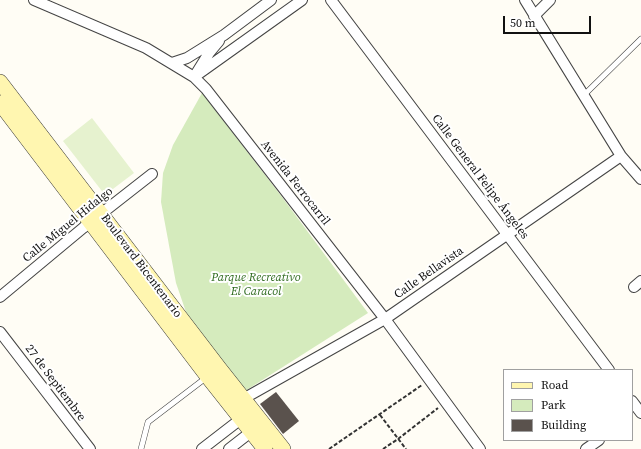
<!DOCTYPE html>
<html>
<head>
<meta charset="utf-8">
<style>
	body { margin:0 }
	#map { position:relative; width:641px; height:449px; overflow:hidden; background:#fffdf5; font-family:"Source Serif 4",serif }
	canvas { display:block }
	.legend { position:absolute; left:503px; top:369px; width:130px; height:72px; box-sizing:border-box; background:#fff; border:1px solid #a0a0a0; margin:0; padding:5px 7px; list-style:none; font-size:12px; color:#111 }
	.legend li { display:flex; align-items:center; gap:8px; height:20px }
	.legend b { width:20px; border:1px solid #a0a0a0 }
	.scale { position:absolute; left:503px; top:16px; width:88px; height:18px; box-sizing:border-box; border:2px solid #111; border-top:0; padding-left:5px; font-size:12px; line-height:14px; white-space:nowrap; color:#111; -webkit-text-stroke:3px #fff; paint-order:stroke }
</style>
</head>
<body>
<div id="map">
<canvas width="641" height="449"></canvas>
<ul class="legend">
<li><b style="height:5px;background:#fff6b0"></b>Road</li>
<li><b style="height:11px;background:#d5ebbd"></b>Park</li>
<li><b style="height:11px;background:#5a524d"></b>Building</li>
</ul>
<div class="scale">50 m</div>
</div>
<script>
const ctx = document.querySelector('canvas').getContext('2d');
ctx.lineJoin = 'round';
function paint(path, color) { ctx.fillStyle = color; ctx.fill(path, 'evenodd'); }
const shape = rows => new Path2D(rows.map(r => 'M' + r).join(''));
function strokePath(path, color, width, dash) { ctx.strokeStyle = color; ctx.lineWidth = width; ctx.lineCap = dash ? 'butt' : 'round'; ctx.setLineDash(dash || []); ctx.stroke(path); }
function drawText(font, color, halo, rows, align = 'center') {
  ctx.font = font + ' "Source Serif 4",serif'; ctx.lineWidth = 4; ctx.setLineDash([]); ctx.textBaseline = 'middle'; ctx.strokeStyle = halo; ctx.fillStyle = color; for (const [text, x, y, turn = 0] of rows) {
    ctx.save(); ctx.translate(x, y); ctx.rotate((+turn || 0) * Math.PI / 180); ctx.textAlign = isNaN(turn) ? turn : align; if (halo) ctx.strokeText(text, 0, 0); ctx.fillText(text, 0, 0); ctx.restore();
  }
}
const green = shape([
	[202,93,282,197,368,313,245,391,197,329,186,312,176,283,161,202,163,173,173,145]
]);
const pitch = shape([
	[92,118,134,173,105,195,63,141]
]);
const building = shape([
	[276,392,299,421,283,434,260,404]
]);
const path = shape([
	[380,415,406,449],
	[329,449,422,385],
	[383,449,398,439,438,408]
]);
const service = shape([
	[584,95,641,39],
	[141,449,148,422,207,377]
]);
const minor = shape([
	[34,0,146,48,194,77,206,89,385,319,480,449],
	[331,0,609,370],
	[525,0,621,156,641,179],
	[534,16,550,0],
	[172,63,187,58,224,35,271,0],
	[196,74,209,53,219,41],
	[194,77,302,0],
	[634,287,641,281],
	[0,297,83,228,152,174],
	[0,332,90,449],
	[243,399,385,319,621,156],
	[632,401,641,413],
	[202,449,246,415],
	[229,449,256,428],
	[586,449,599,440]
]);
const secondary = shape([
	[0,82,219,368,283,449],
	[0,103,208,377,265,449]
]);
const streetNames = [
	["Calle General Felipe Ángeles",480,177,53],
	["Avenida Ferrocarril",295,183,52],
	["Calle Miguel Hidalgo",68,225,-39],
	["Boulevard Bicentenario",141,266,53],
	["Calle Bellavista",429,273,-35],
	["27 de Septiembre",55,383,53]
];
const parkNames = [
	["Parque Recreativo",256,278],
	["El Caracol",256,292]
];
paint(green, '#d5ebbd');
paint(pitch, '#e6f2cf');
paint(building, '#5a524d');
strokePath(service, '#444', 6);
strokePath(minor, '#444', 12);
strokePath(secondary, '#333', 16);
strokePath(path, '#333', 2, [4, 2]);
strokePath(service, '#fff', 5);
strokePath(minor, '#fff', 10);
strokePath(secondary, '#fff6b0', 15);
drawText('12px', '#111', '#fff', streetNames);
drawText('italic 12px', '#2f6b1f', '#fff', parkNames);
</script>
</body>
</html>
